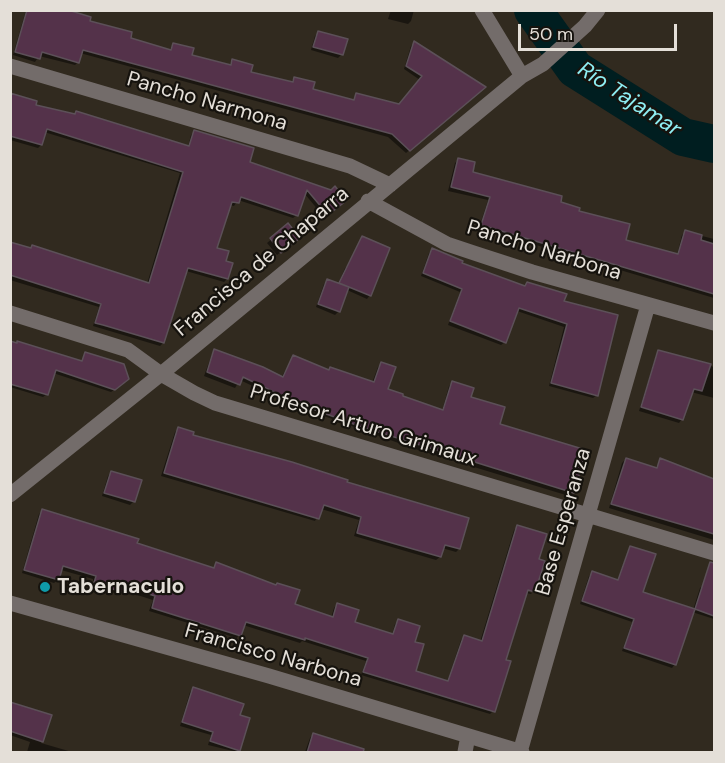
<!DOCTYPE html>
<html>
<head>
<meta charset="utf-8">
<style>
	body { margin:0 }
	#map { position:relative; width:725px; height:763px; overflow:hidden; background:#312a1f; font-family:"DM Sans",sans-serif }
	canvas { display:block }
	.frame { position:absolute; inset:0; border:12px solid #e4dfd8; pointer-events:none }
	.scale { position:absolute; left:518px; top:24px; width:159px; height:27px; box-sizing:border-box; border:3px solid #e4dfd8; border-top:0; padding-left:8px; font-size:18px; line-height:21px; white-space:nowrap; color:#e4dfd8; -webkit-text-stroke:4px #16130e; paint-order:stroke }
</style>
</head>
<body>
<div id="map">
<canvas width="725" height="763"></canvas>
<div class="frame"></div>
<div class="scale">50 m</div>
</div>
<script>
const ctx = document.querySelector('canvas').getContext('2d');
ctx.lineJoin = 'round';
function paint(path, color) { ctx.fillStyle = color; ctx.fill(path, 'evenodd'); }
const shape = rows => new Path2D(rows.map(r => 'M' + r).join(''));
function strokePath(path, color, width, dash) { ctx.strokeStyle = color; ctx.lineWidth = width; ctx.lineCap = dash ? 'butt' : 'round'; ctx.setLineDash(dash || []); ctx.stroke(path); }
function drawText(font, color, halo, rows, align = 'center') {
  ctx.font = font + ' "DM Sans",sans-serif'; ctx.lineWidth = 4.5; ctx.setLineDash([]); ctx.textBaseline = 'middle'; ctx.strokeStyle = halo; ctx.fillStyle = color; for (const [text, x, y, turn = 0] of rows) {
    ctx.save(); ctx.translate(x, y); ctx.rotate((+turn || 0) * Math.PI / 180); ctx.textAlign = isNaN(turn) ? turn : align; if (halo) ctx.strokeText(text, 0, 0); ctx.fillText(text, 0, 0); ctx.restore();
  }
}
const shadow = shape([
	[26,10,63,10,129,40,169,51,173,44,190,56,229,66,233,61,249,73,291,82,294,79,311,90,353,101,357,95,399,105,420,80,404,69,411,46,414,43,481,90,406,153,388,137,80,53,78,62,75,65,39,56,35,62,13,55],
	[391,10,414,10,411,21,408,24,388,19],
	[318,33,342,54,338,58,311,50,315,36],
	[10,97,34,106,188,147,191,135,194,132,248,163,341,204,324,217,304,193,297,215,293,218,238,200,234,206,229,205,216,249,224,262,227,279,224,282,186,271,163,343,160,346,93,326,99,307,10,280,10,244,30,249,32,247,147,284,180,173,44,132,41,145,38,148,10,140],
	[458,160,471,173,559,203,577,212,624,241,677,255,682,235,686,232,714,239,714,298,479,228,488,200,448,191,455,163],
	[288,225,295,241,277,255,267,243],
	[362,238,370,295,367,299,347,290,338,312,335,315,316,307,324,284,328,281,338,285,345,268,349,265],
	[432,250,460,264,524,287,527,284,563,302,597,395,593,398,549,386,564,327,517,311,505,342,501,345,448,325,460,292,421,276,429,253],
	[10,342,81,363,86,354,124,382,111,392,53,373,47,394,43,397,10,387],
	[215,351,281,378,293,357,328,371,372,383,378,367,381,364,386,390,401,397,442,411,449,386,452,383,573,492,569,496,415,449,288,403,240,380,235,388,204,376,212,354],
	[659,352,714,367,714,398,691,392,682,419,679,423,639,411,656,355],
	[178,429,191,436,345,483,459,549,456,552,442,548,440,557,436,560,354,536,359,520,321,509,315,521,161,476,175,432],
	[626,459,655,469,661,460,714,480,714,540,609,508,622,463],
	[111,472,134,501,130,505,102,496,108,476],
	[43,511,213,569,217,564,293,605,331,618,334,608,337,604,353,623,392,635,395,624,398,621,414,643,414,672,447,682,461,640,464,636,480,642,514,530,518,526,521,589,532,593,531,594,526,593,505,661,493,711,490,714,361,675,366,661,302,641,300,643,243,625,237,638,149,611,153,600,93,581,93,579,61,570,58,580,54,583,22,573,39,514],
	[631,548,641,593,693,610,700,588,704,585,714,588,714,619,692,612,675,664,672,668,622,651,632,622,580,604,589,576,593,573,617,581,628,551],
	[92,584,120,592,118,594,91,586],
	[193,689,238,716,239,750,237,752,208,745,211,735,180,726,190,692],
	[10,704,50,716,41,743,72,752,27,752,30,742,10,735],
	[313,734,336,752,305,752,310,738]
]);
const river = shape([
	[533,10,575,69,683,137,714,144]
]);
const building = shape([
	[27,10,68,10,91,17,90,21,132,32,131,38,171,50,173,43,194,48,192,55,231,65,232,59,253,65,251,72,293,82,294,77,315,82,313,89,354,100,356,93,399,104,422,76,406,66,414,41,486,87,410,151,392,134,83,50,79,63,42,52,40,59,15,52,27,10],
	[318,31,348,39,343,55,313,47,318,31],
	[10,93,37,101,36,105,75,114,76,111,189,146,194,130,254,148,250,162,331,190,335,186,346,201,328,215,307,190,298,216,241,197,239,203,232,202,217,248,229,251,226,261,233,263,228,279,188,268,164,343,103,325,95,323,101,304,10,275,10,242,31,248,32,245,149,283,183,172,47,129,42,145,10,136,10,93],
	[458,158,475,162,473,172,562,196,561,202,580,208,579,211,630,224,626,240,678,254,685,230,702,235,701,240,714,244,714,294,481,225,490,197,451,187,458,158],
	[288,223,300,238,281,253,270,238,288,223],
	[362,236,390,248,371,296,339,283,362,236],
	[432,248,463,261,462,263,525,286,527,282,567,294,564,301,618,315,598,396,551,383,567,324,519,308,506,343,450,321,462,289,423,273,432,248],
	[327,279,349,287,340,312,318,304,327,279],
	[10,341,17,343,17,341,82,361,85,352,124,364,129,379,115,390,56,370,48,395,10,384,10,341],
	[214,349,263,367,283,377,293,355,329,370,330,367,374,382,381,362,396,367,388,389,403,394,403,396,443,410,452,381,474,388,471,397,505,407,500,424,586,450,574,493,359,426,299,404,243,377,240,385,207,372,214,349],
	[658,350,711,364,702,391,694,389,683,420,641,407,658,350],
	[178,427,194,432,193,435,292,462,348,480,347,482,469,518,460,549,445,545,441,557,357,533,361,517,324,505,319,519,164,473,178,427],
	[626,458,657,468,660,458,714,479,714,534,611,504,626,458],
	[111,471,142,480,135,502,104,493,111,471],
	[42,509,139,539,137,543,214,568,216,562,276,585,277,583,300,590,295,604,333,617,337,603,359,610,355,622,393,634,398,619,420,626,415,642,424,644,416,671,448,681,464,635,482,641,517,525,547,534,539,559,545,561,535,592,528,590,506,660,511,661,495,712,363,672,368,658,305,638,305,640,246,622,241,636,152,608,155,596,124,586,122,592,94,583,96,576,63,566,59,580,24,570,42,509],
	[630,546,656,554,643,592,695,609,676,665,624,648,634,619,582,601,592,571,618,580,630,546],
	[710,562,714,563,714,616,695,609,710,562],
	[193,687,244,704,240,715,250,718,240,751,210,741,213,732,182,722,193,687],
	[10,702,52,715,43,742,10,731,10,702],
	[313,733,364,749,363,753,307,753,313,733]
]);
const minor = shape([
	[482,10,522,76],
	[10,66,350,166,390,185],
	[368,201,447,244,474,253,532,272,714,323],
	[10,313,128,350,161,374,194,393,215,403,714,553],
	[10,495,161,374,522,76,543,64,585,26,598,10],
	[10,603,269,676,522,752],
	[465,752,468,736],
	[520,752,648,305]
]);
const markers = [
	[45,587,6,"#0f9aa8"]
];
const streetNames = [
	["Pancho Narmona",207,102,16],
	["Pancho Narbona",544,251,17],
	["Francisca de Chaparra",262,262,-40],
	["Profesor Arturo Grimaux",363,426,17],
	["Base Esperanza",564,522,-74],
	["Francisco Narbona",273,656,16]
];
const poiNames = [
	["Tabernaculo",57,587]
];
const waterNames = [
	["Río Tajamar",629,100,33]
];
paint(shadow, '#0007');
strokePath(river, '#001e20', 38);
paint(building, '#54324a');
strokePath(building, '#5c5058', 1.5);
strokePath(minor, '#736c6a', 15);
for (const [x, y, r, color] of markers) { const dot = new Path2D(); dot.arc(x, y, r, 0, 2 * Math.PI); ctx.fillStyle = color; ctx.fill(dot); strokePath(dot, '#16130e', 2); }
drawText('21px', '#e4dfd8', '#16130e', streetNames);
drawText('bold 21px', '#e4dfd8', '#16130e', poiNames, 'left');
drawText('italic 22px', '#8eedf2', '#16130e', waterNames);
</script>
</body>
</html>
